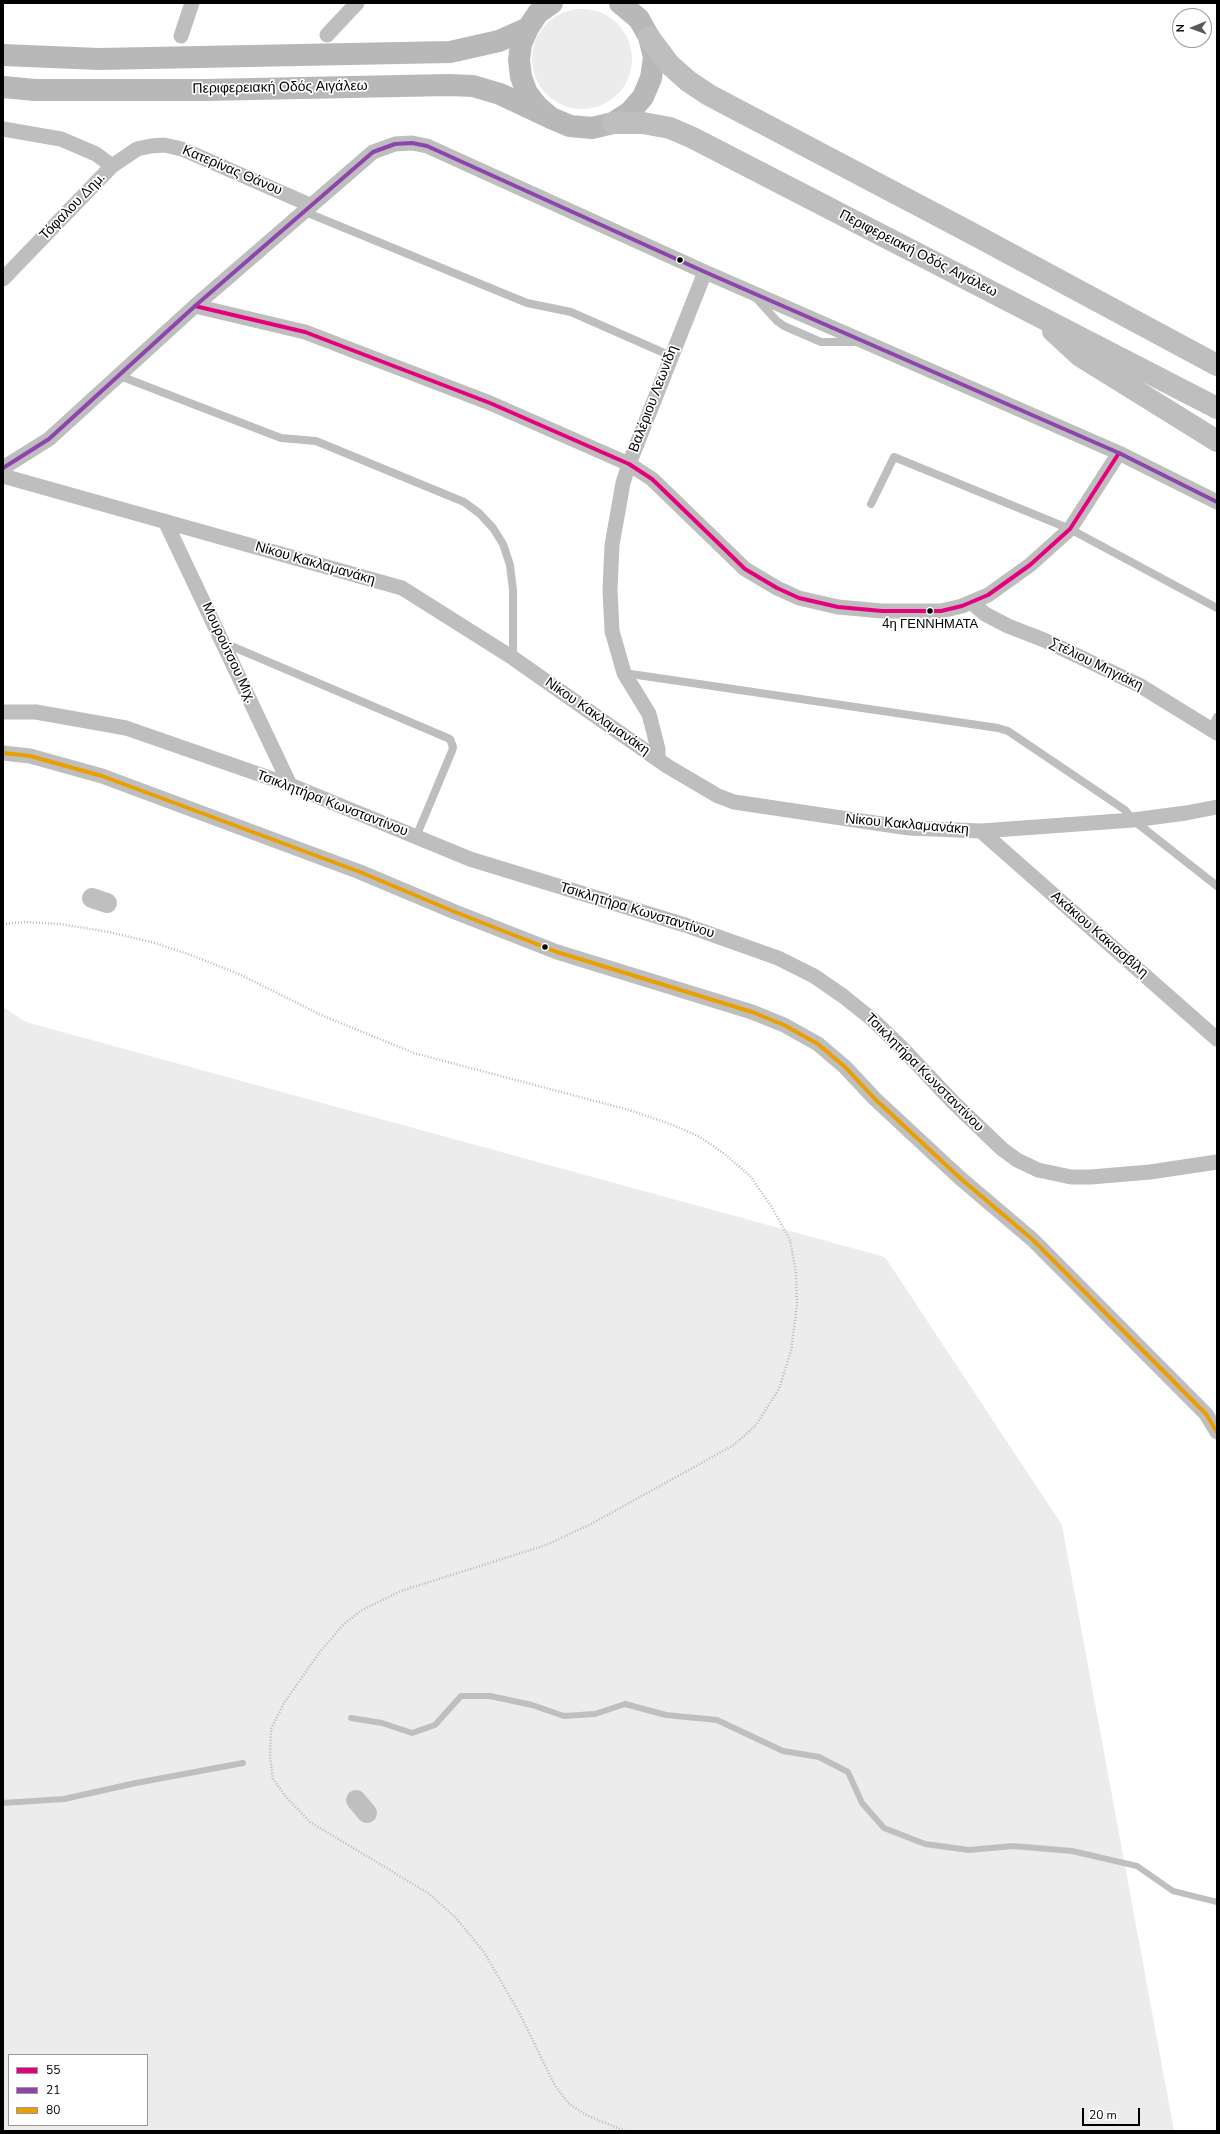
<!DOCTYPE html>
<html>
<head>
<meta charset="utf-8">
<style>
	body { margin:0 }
	#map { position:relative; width:1220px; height:2134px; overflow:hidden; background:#fff; font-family:"Nunito Sans",sans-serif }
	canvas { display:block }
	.frame { position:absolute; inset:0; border:4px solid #000; pointer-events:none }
	.legend { position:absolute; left:8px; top:2054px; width:140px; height:72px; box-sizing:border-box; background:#fff; border:1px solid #999; margin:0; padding:5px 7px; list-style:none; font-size:12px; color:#000 }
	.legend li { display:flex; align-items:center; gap:8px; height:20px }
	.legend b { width:20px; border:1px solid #999 }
	.north { position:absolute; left:1172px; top:8px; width:40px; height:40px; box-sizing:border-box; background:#fff; border:1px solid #999; border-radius:50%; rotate:269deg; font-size:11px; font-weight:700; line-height:16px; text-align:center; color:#000 }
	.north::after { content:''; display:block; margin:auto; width:14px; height:18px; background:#595959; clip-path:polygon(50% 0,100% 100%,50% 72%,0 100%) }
	.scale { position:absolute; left:1082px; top:2108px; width:58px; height:18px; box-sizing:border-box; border:2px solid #000; border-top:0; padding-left:5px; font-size:12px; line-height:14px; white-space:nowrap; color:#000; -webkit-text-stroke:3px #fff; paint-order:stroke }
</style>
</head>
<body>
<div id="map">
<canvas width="1220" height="2134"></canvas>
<div class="frame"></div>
<ul class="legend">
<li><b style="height:5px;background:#e5007d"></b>55</li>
<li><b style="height:5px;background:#8e44ad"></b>21</li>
<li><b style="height:5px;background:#eb9e00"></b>80</li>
</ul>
<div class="north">N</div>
<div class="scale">20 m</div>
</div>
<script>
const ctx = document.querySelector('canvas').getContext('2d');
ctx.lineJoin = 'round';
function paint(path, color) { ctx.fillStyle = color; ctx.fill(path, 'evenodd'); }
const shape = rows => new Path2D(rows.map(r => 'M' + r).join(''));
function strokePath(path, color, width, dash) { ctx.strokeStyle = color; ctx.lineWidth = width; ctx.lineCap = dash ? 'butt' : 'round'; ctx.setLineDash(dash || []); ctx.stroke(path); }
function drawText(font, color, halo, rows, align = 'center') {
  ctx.font = font + ' "Nunito Sans",sans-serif'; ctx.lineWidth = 3.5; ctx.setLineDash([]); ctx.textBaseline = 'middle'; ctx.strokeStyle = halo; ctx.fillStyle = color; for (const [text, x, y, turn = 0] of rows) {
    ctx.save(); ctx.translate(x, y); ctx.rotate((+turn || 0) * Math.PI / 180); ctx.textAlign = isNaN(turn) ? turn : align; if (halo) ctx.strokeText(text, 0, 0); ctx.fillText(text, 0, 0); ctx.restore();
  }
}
const green = shape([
	'532 59a50 50 0 1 1 100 0a50 50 0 1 1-100 0Z',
	[3,1007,26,1022,885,1257,1062,1525,1174,2131,3,2131],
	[9,2055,147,2055,147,2125,9,2125]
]);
const stream = shape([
	[351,1718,382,1723,412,1733,435,1725,461,1696,490,1696,532,1705,564,1716,595,1714,625,1704,666,1715,717,1720,783,1751,819,1757,848,1772,862,1803,884,1828,925,1844,969,1850,1013,1846,1072,1851,1137,1866,1173,1891,1217,1902],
	[3,1803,64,1799,136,1783,243,1763]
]);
const canal = shape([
	[92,898,107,903],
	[356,1800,367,1813]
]);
const path = shape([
	[3,924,25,922,60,924,109,932,155,943,188,954,239,974,321,1015,414,1053,629,1110,673,1125,700,1137,726,1155,751,1177,771,1206,790,1240,796,1273,797,1305,791,1351,779,1389,756,1425,734,1445,591,1524,546,1545,401,1591,362,1610,344,1624,319,1653,284,1703,271,1729,270,1757,273,1779,286,1797,310,1822,428,1893,455,1917,484,1952,521,2016,554,2084,568,2103,586,2115,625,2131]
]);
const service = shape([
	[303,211,527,303,571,312,671,356],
	[756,298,777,321,784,326,821,342,858,342],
	[120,376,281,438,316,441,464,502,479,513,493,528,503,544,510,565,513,590,513,658],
	[871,504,894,457,1070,529,1217,608],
	[224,643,450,739,453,747,452,751,416,837],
	[624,673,998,728,1008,731,1125,810,1133,820,1217,886],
	[1211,728,1217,717]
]);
const minor = shape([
	[327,35,357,3],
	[181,36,192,3],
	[3,129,61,139,96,154,112,166],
	[3,279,112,166,137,149,151,146,164,145,182,149,310,205],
	[195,306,305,332,490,403,629,464,652,479,745,569,777,588,799,598,838,607,882,611,941,611,962,606,988,595,1030,565,1070,529,1119,453],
	[3,468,49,439,195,306,373,152,395,144,412,143,427,146,705,272,1119,453,1217,502],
	[3,476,402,588,513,658,667,766,718,796,734,802,909,828,981,831,1133,820,1186,813,1217,807],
	[165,521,290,785],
	[972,603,985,614,1008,626,1044,640,1139,685,1217,733],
	[3,712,36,712,126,728,290,785,470,859,685,925,778,958,814,976,843,996,873,1020,902,1048,953,1102,1002,1149,1017,1160,1038,1170,1071,1177,1091,1177,1150,1172,1217,1162],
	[3,753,30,756,102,776,360,872,455,912,557,952,752,1012,784,1025,818,1044,845,1067,875,1099,960,1178,1033,1240,1206,1414,1217,1432],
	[658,760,658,749,649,714,624,673,612,631,610,590,612,545,623,483,629,464,705,272],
	[981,831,1217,1039]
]);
const secondary = shape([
	[552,3,538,13,528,28,521,44,519,60,521,77,527,93,538,107,551,118,570,126,592,128,613,123,630,112,643,97,651,78,654,57,649,37,639,19,620,3],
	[3,55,99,59,450,52,499,41,528,28],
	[3,87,35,90,204,90,449,85,473,86,500,94,551,118]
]);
const motorway = shape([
	[649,37,669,64,688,81,709,95,973,234,1217,365],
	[613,123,643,123,670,128,693,138,1217,408],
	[1053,331,1080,356,1217,441]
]);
const bus1 = shape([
	[195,306,305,332,490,403,629,464,652,479,745,569,777,588,799,598,838,607,882,611,941,611,962,606,988,595,1030,565,1070,529,1119,453]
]);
const bus2 = shape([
	[3,468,49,439,195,306,373,152,395,144,412,143,427,146,705,272,1119,453,1217,502]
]);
const bus3 = shape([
	[3,753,30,756,102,776,360,872,455,912,557,952,752,1012,784,1025,818,1044,845,1067,875,1099,960,1178,1033,1240,1206,1414,1217,1432]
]);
const markers = [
	[680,260,3.5,"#000"],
	[930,611,3.5,"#000"],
	[545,947,3.5,"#000"]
];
const busNames = [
	["4η ΓΕΝΝΗΜΑΤΑ",930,625]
];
const streetNames = [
	["Περιφερειακή Οδός Αιγάλεω",280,88,-1],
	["Κατερίνας Θάνου",232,171,23],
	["Τόφαλου Δημ.",73,207,-46],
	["Περιφερειακή Οδός Αιγάλεω",918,254,27],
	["Βαλέριου Λεωνίδη",654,399,-69],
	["Νίκου Κακλαμανάκη",315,564,16],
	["Μουρούτσου Μιχ.",228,653,65],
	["Στέλιου Μηγιάκη",1096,665,26],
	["Νίκου Κακλαμανάκη",597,717,35],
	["Τσικλητήρα Κωνσταντίνου",332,804,21],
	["Νίκου Κακλαμανάκη",907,825,5],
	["Τσικλητήρα Κωνσταντίνου",637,911,17],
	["Ακάκιου Κακιασβίλη",1099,935,41],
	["Τσικλητήρα Κωνσταντίνου",924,1073,45]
];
paint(green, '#ececec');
strokePath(stream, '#bfbfbf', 6);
strokePath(canal, '#bfbfbf', 20);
strokePath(path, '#b9b9b9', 2.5, [1, 2]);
strokePath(service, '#bebebe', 8);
strokePath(minor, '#bebebe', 15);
strokePath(secondary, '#b8b8b8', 22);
strokePath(motorway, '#bebebe', 22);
strokePath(bus1, '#e5007d', 4);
strokePath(bus2, '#8e44ad', 4);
strokePath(bus3, '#eb9e00', 4);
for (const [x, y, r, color] of markers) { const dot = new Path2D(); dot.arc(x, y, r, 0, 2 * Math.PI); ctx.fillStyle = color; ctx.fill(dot); strokePath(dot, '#fff', 1.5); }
drawText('13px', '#000', '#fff', busNames);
drawText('14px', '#000', '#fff', streetNames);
</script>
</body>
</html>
